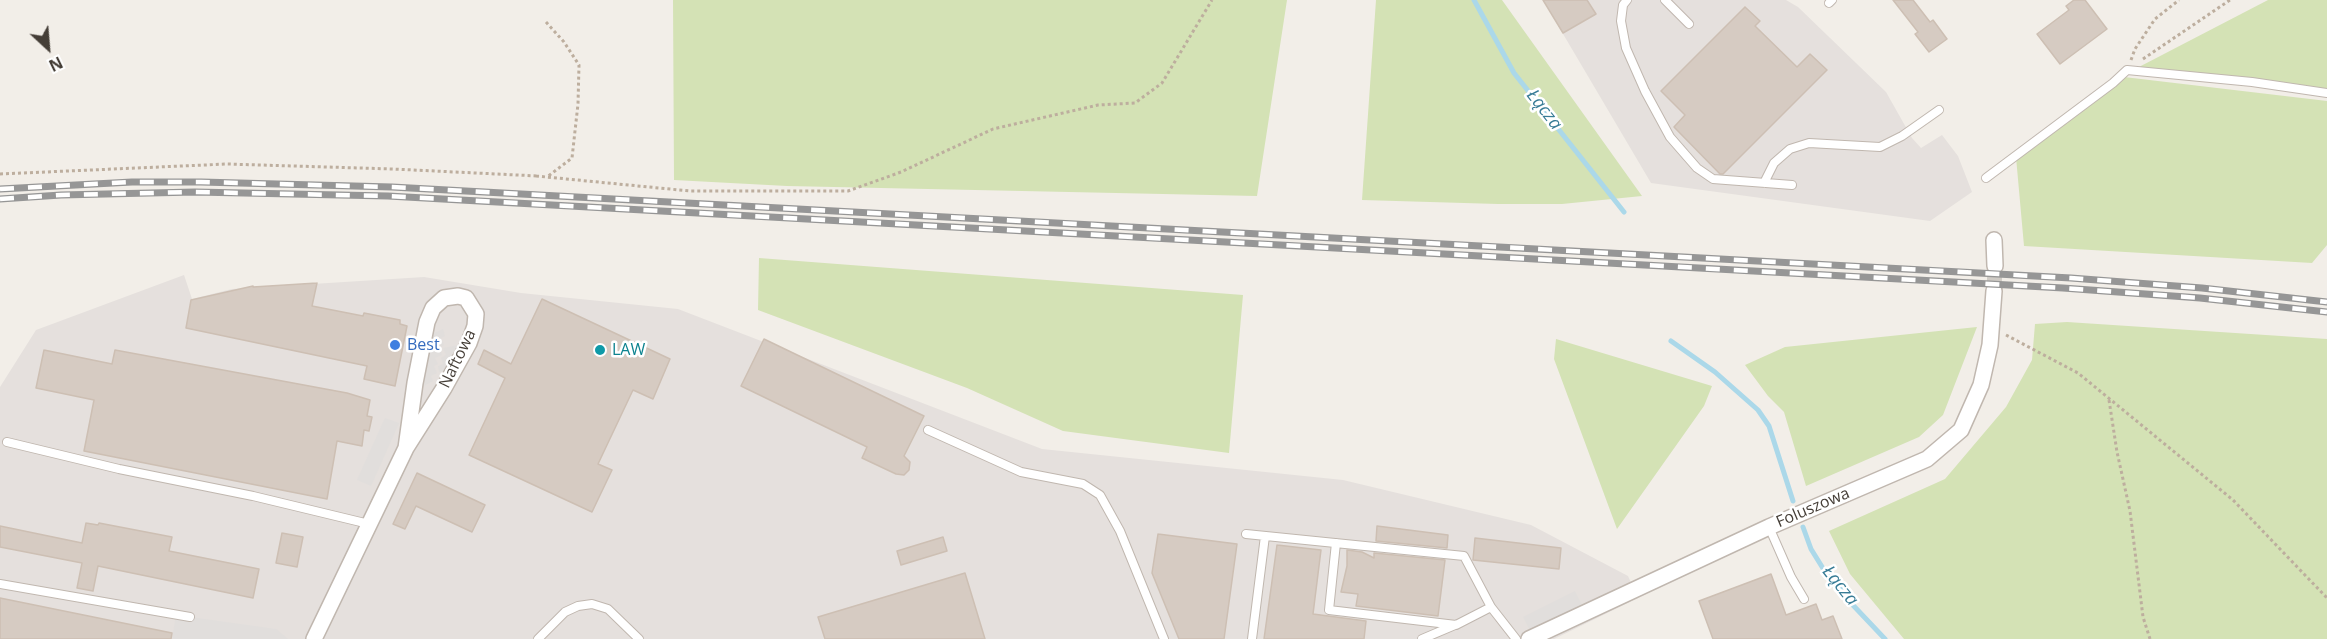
<!DOCTYPE html>
<html>
<head>
<meta charset="utf-8">
<style>
	body { margin:0 }
	#map { position:relative; width:2327px; height:639px; overflow:hidden; background:#f2eee8; font-family:"Open Sans",sans-serif }
	canvas { display:block }
	.north { position:absolute; left:18px; top:18px; width:60px; height:60px; -webkit-text-stroke:4px #fff; paint-order:stroke; rotate:154deg; font-size:16px; font-weight:700; line-height:24px; text-align:center; color:#453e37 }
	.north::after { content:''; display:block; margin:auto; width:21px; height:27px; background:#453e37; clip-path:polygon(50% 0,100% 100%,50% 72%,0 100%) }
</style>
</head>
<body>
<div id="map">
<canvas width="2327" height="639"></canvas>
<div class="north">N</div>
</div>
<script>
const ctx = document.querySelector('canvas').getContext('2d');
ctx.lineJoin = 'round';
function paint(path, color) { ctx.fillStyle = color; ctx.fill(path, 'evenodd'); }
const shape = rows => new Path2D(rows.map(r => 'M' + r).join(''));
function strokePath(path, color, width, dash) { ctx.strokeStyle = color; ctx.lineWidth = width; ctx.lineCap = dash ? 'butt' : 'round'; ctx.setLineDash(dash || []); ctx.stroke(path); }
function drawText(font, color, halo, rows, align = 'center') {
  ctx.font = font + ' "Open Sans",sans-serif'; ctx.lineWidth = 5; ctx.setLineDash([]); ctx.textBaseline = 'middle'; ctx.strokeStyle = halo; ctx.fillStyle = color; for (const [text, x, y, turn = 0] of rows) {
    ctx.save(); ctx.translate(x, y); ctx.rotate((+turn || 0) * Math.PI / 180); ctx.textAlign = isNaN(turn) ? turn : align; if (halo) ctx.strokeText(text, 0, 0); ctx.fillText(text, 0, 0); ctx.restore();
  }
}
const industrial = shape([
	[1543,0,1786,0,1798,7,1886,92,1912,138,1921,148,1942,135,1958,156,1972,192,1930,221,1651,183],
	[184,275,192,299,232,289,424,277,521,293,678,309,1042,449,1343,480,1531,525,1628,576,1638,598,1554,639,0,639,0,387,36,330]
]);
const green = shape([
	[673,0,1287,0,1257,196,787,186,674,180],
	[1376,0,1502,0,1642,196,1562,204,1498,204,1362,200],
	[2268,0,2327,0,2327,92,2137,68],
	[2124,77,2327,101,2327,245,2312,263,2024,246,2016,157],
	[759,258,1243,295,1229,453,1063,431,967,388,758,310],
	[2067,322,2327,339,2327,639,1904,639,1850,574,1829,531,1945,479,2006,407,2032,360,2035,324],
	[1977,327,1943,415,1919,437,1806,486,1784,412,1768,396,1745,365,1785,347],
	[1556,339,1712,386,1704,406,1617,529,1554,359]
]);
const parking = shape([
	[443,329,445,336,441,338,444,345,439,348,442,355,435,358,438,364,434,366,437,373,431,376,433,381,413,392,423,338],
	[469,343,455,369,439,372,438,366,443,364,441,358,446,355,443,348],
	[385,418,399,423,371,486,357,480],
	[1575,591,1583,607,1531,633,1523,617],
	[176,615,276,629,288,639,172,639]
]);
const stream = shape([
	[1474,0,1514,73,1624,212],
	[1671,341,1715,372,1758,410,1769,426,1793,501],
	[1803,527,1811,549,1824,570,1835,581,1850,602,1885,639]
]);
const building = shape([
	[1543,0,1587,0,1596,14,1563,33,1543,0],
	[1893,0,1913,0,1930,22,1933,20,1947,39,1929,52,1915,34,1918,32,1893,0],
	[2074,0,2085,0,2107,29,2060,64,2037,34,2069,10,2066,6,2074,0],
	[1745,7,1760,21,1755,26,1797,67,1810,54,1827,70,1723,174,1720,174,1674,127,1685,115,1661,91,1745,7],
	[317,283,312,306,363,316,364,313,400,320,400,324,407,326,395,386,364,379,367,366,186,328,191,300,253,286,253,287,317,283],
	[542,299,670,359,653,399,633,390,598,464,612,470,592,512,469,455,505,378,478,364,484,350,511,364,542,299],
	[764,339,924,416,904,456,910,462,909,470,904,475,896,474,862,458,867,447,741,386,764,339],
	[44,350,112,364,115,350,347,393,370,400,367,416,372,417,369,431,364,430,362,446,337,441,327,499,84,451,94,400,36,388,44,350],
	[417,473,485,505,472,532,416,506,405,529,393,524,417,473],
	[86,523,98,525,99,523,172,537,169,551,259,569,253,598,98,566,93,591,77,588,82,563,0,547,0,526,82,543,86,523],
	[1377,526,1448,535,1447,548,1376,541,1377,526],
	[282,533,303,537,297,567,276,563,282,533],
	[1158,534,1237,544,1224,639,1179,639,1152,573,1158,534],
	[943,537,947,551,901,565,897,551,943,537],
	[1475,538,1561,548,1559,569,1473,560,1475,538],
	[1277,545,1321,550,1313,614,1366,621,1364,639,1264,639,1277,545],
	[1347,550,1362,552,1374,558,1374,553,1445,560,1438,616,1356,606,1358,594,1341,592,1347,566,1347,550],
	[965,573,985,639,825,639,818,617,965,573],
	[1771,574,1786,615,1816,604,1822,620,1833,616,1842,639,1713,639,1699,601,1771,574],
	[0,598,172,633,171,639,0,639,0,598]
]);
const streetTunnel = shape([
	[1994,291,1995,266]
]);
const path = shape([
	[546,22,564,42,579,65,578,104,572,158,547,177],
	[2143,59,2230,0],
	[2131,60,2135,49,2155,19,2179,0],
	[0,174,227,164,393,169,538,176],
	[536,176,690,191,848,191,901,172,993,129,1098,105,1135,103,1162,83,1212,0],
	[2006,335,2078,373,2233,500,2327,598],
	[2109,400,2117,452,2130,511,2143,617,2150,639]
]);
const lane = shape([
	[1627,0,1623,5,1621,21,1626,48,1645,91,1670,137,1697,168,1713,179,1792,185],
	[1665,0,1689,24],
	[1829,3,1832,0],
	[1986,178,2113,83,2127,70,2252,82,2327,93],
	[1764,183,1774,163,1790,149,1809,143,1880,147,1902,136,1939,110],
	[928,430,1021,472,1083,484,1100,495,1120,531,1164,639],
	[7,442,119,469,253,496,369,524],
	[1769,527,1791,577,1804,599],
	[1246,534,1464,556,1491,607,1456,625,1329,610,1336,543],
	[0,584,190,617],
	[1491,607,1516,639],
	[538,639,565,612,578,606,592,604,608,609,639,639],
	[1252,639,1265,536],
	[1422,639,1455,625]
]);
const street = shape([
	[1994,240,1995,266],
	[314,639,406,448,444,388,469,343,475,326,476,314,466,298,458,296,444,298,433,308,427,322,415,383,406,448],
	[1529,639,1769,527,1927,459,1961,430,1981,385,1990,345,1994,291]
]);
const rail = shape([
	[0,189,132,182,201,182,392,187,2071,278,2202,288,2327,302],
	[0,199,61,195,195,192,388,196,2063,288,2200,298,2327,312]
]);
const markers = [
	[395,345,6,"#3f7fe0"],
	[600,350,6,"#0f9aa8"]
];
const shopNames = [
	["Best",407,345]
];
const cultureNames = [
	["LAW",612,350]
];
const streetNames = [
	["Naftowa",458,359,-64],
	["Foluszowa",1813,508,-23]
];
const waterNames = [
	["Łącza",1544,110,52],
	["Łącza",1840,586,51]
];
paint(industrial, '#e5e0dd');
paint(green, '#d4e2b5');
paint(parking, '#e1dedc');
strokePath(stream, '#abd8e9', 5);
paint(building, '#d6cbc2');
strokePath(building, '#cdbfb3', 1.5);
strokePath(streetTunnel, '#cfcbc5', 15, [15, 8]);
strokePath(lane, '#c0b7af', 10);
strokePath(street, '#c0b7af', 18);
strokePath(path, '#bdae9e', 3, [3, 3]);
strokePath(lane, '#fff', 8);
strokePath(street, '#fff', 15);
strokePath(rail, '#969696', 7);
strokePath(rail, '#fff', 4.5, [14]);
for (const [x, y, r, color] of markers) { const dot = new Path2D(); dot.arc(x, y, r, 0, 2 * Math.PI); ctx.fillStyle = color; ctx.fill(dot); strokePath(dot, '#fff', 2); }
drawText('16px', '#366cbe', '#fff', shopNames, 'left');
drawText('16px', '#0d838f', '#fff', cultureNames, 'left');
drawText('16px', '#453e37', '#fff', streetNames);
drawText('italic 18px', '#387c96', '#fff', waterNames);
</script>
</body>
</html>
